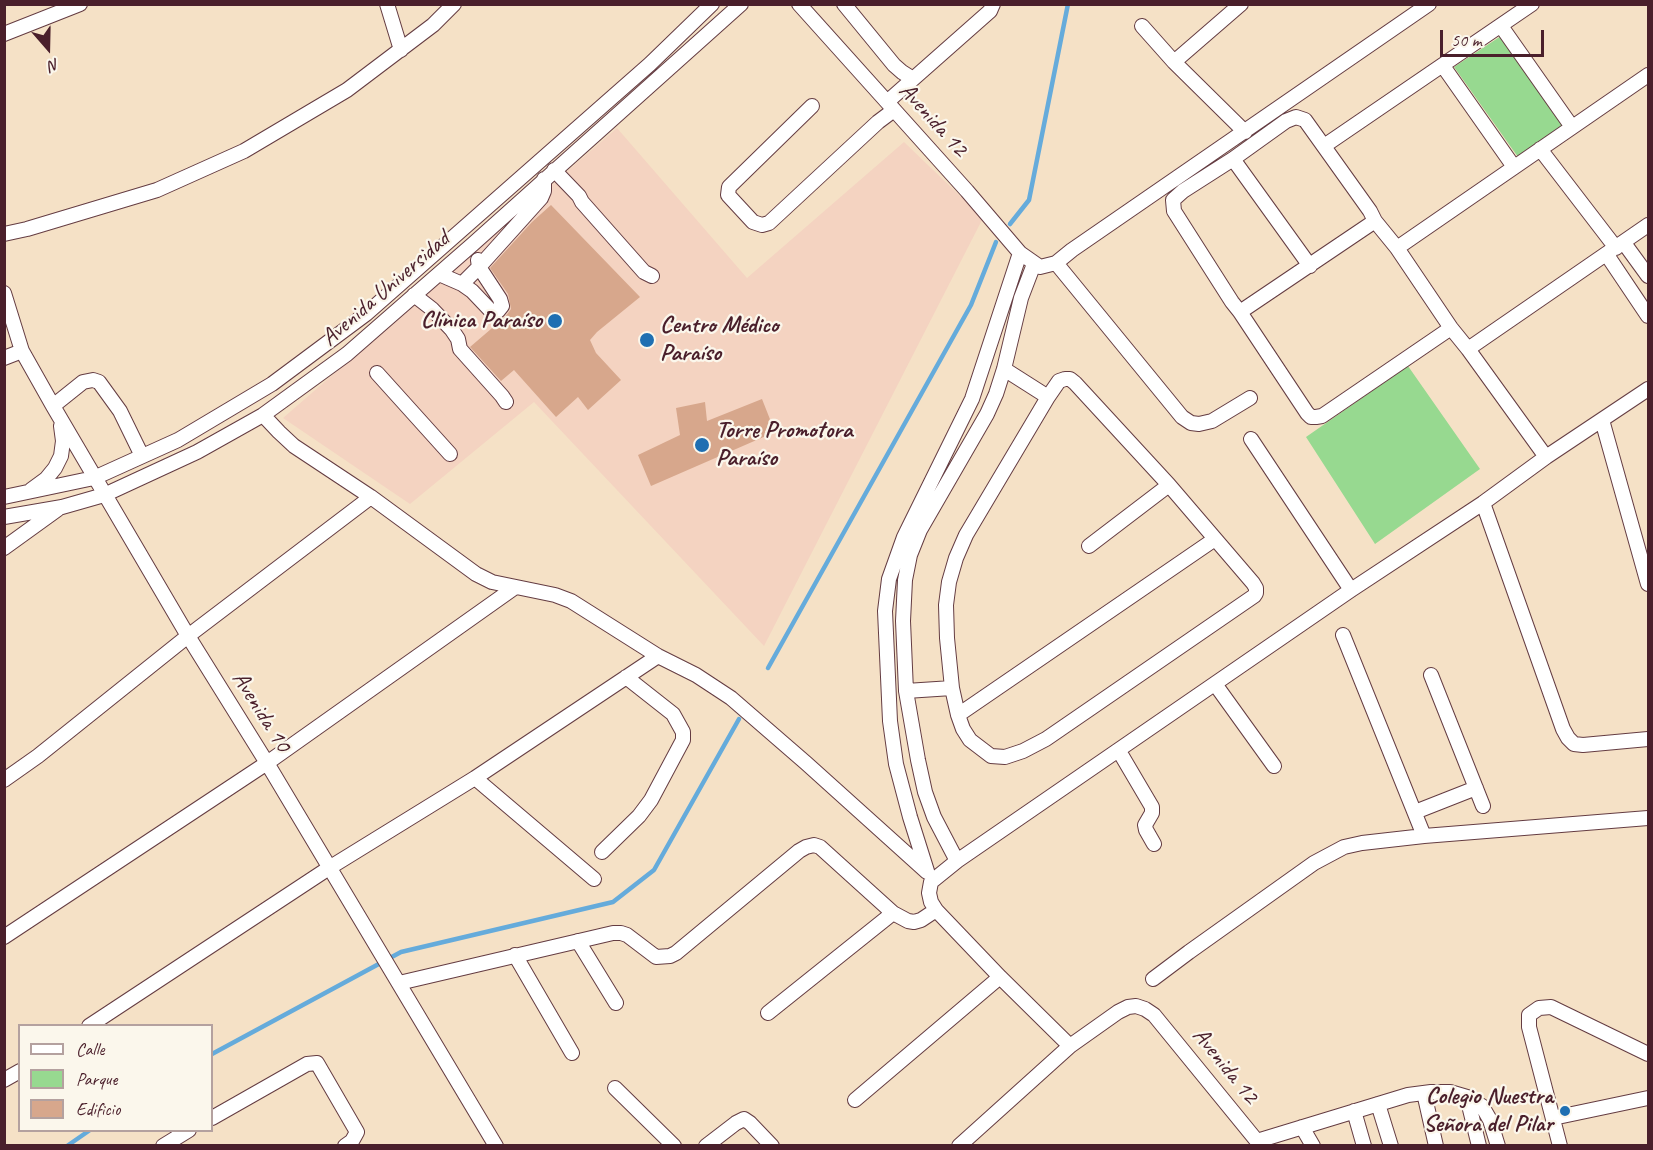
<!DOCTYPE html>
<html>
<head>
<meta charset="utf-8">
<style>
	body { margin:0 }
	#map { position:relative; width:1653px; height:1150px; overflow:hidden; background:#f5e1c6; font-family:Caveat,sans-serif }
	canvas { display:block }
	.frame { position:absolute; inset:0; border:6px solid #4a1f2b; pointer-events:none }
	.legend { position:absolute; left:18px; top:1024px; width:195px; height:108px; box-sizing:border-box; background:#fbf7ec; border:2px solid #b4a19f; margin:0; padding:8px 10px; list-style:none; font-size:18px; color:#4a1f2b }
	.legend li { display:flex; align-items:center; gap:12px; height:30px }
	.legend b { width:30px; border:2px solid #b4a19f }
	.north { position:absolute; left:18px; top:18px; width:60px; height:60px; -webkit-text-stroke:4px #fbf7ec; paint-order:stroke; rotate:160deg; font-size:16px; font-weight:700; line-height:24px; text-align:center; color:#4a1f2b }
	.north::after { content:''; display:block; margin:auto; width:21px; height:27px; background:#4a1f2b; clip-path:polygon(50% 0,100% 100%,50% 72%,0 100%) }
	.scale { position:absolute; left:1440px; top:30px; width:104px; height:27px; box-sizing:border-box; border:3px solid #4a1f2b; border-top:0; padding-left:8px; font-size:18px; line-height:21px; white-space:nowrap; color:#4a1f2b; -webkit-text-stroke:4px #fbf7ec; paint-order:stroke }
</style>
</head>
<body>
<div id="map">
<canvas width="1653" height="1150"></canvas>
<div class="frame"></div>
<ul class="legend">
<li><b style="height:8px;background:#fff"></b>Calle</li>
<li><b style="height:16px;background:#97d990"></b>Parque</li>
<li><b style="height:16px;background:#d7a78c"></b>Edificio</li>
</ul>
<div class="north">N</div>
<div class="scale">50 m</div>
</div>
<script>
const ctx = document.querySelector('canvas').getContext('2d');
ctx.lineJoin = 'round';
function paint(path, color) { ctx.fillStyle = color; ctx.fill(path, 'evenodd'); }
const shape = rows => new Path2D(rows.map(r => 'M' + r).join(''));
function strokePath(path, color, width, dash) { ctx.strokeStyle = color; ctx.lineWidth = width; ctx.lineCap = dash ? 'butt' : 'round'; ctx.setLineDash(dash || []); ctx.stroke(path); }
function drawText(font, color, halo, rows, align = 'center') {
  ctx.font = font + ' Caveat,sans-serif'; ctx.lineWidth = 4.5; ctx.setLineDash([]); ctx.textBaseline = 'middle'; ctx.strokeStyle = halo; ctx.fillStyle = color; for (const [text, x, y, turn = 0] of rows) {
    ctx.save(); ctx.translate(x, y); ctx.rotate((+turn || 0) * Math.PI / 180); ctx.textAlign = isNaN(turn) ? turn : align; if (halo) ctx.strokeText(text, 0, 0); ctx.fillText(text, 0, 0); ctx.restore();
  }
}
const built = shape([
	[617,128,747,278,904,142,983,218,764,646,534,402,410,504,283,418]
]);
const green = shape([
	[1501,36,1563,125,1518,157,1454,67],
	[1408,366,1480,469,1375,544,1306,437]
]);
const stream = shape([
	[1010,224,1029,200,1068,4],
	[768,668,971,305,996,242],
	[212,1054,401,952,613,902,654,870,739,719],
	[67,1146,90,1130]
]);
const building = shape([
	[551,205,640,297,597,332,590,340,596,353,621,380,588,410,578,397,556,417,514,370,501,381,470,347,505,317,511,309,508,294,490,268,532,222],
	[762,399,775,432,651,486,638,455,680,435,676,408,705,402,707,421]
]);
const minor = shape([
	[387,4,401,50],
	[799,4,967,191,1020,253,1040,267,1056,263,1072,250,1429,4],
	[844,4,894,65,902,72,913,79],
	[1142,26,1174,62,1245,132],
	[1501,26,1572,127],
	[4,34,80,4],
	[1174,62,1241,4],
	[1443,66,1514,167],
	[887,102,990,11,993,4],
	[812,106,729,187,728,195,753,222,762,225,769,223,878,122,894,110],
	[1324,146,1532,4],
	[1540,149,1616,248],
	[1233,159,1310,266],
	[554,170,579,196,582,202,644,272,652,276],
	[4,234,27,229,157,190,244,151,347,90,433,25,454,4],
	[1624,243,1648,276],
	[1397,248,1648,75],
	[1607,255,1648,316],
	[1056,263,1182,417,1191,423,1199,424,1212,421,1250,398],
	[439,274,462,284,479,267,541,198,544,191,544,179],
	[462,284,472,291,492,312,498,311,502,306,500,299,479,267,478,260],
	[4,293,22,351,53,406,188,636,267,763,496,1146],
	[414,295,432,309,452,330,458,339,460,349,502,396,506,402],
	[1240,312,1375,221],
	[1451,328,1322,416,1316,417,1311,417,1307,413,1240,312,1232,302,1174,211,1173,200,1183,191,1233,159,1286,121,1296,117,1305,120,1370,211,1375,221,1397,248,1451,328,1468,349,1648,225],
	[1468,349,1546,457],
	[4,358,22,351],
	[1004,369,1048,397],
	[377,373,450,454],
	[1065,379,1070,379,1075,383,1169,485,1253,583,1256,588,1256,593,1254,596,1046,739,1023,751,1005,757,991,756,970,740,963,729,958,715,952,688,947,638,946,605,949,582,956,558,966,535,1048,397,1059,381,1065,379],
	[53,406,83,382,93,380,99,382,120,411,142,456],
	[263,415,279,432,294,446,371,497,476,574,492,582,555,595,571,601,658,656,696,675,731,698,806,763,927,872],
	[1602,420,1648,584],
	[1251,439,1351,590],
	[31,490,46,479,55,468,61,456,63,441,61,426],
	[4,497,94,478,178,440,272,384,366,314,650,64,712,4],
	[1483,503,1563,729,1568,738,1574,744,1583,745,1648,739],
	[4,517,62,507,104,495,197,452,263,415,347,354,473,244,741,4],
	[1089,546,1169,485],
	[4,548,58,509],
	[1343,635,1424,836],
	[1431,675,1483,806],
	[1215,684,1274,766],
	[906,691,952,688],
	[958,715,1215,539],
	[1119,751,1152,807,1152,813,1145,825,1146,830,1154,844],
	[475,778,594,879],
	[4,780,38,756,188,636,371,497],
	[1415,812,1476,788],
	[602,852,639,816,651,800,683,740,683,732,673,714,626,677],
	[957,861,934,817,925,792,918,760,906,691,903,621,905,580,910,555,920,530,987,414,996,394,1004,369,1021,298,1034,264],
	[927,871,910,817,896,764,890,721,885,611,889,579,904,537,972,399,1020,253],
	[4,937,267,763,514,588],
	[578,941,616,1003],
	[515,955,572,1053],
	[1153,979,1189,952,1314,863,1344,847,1362,843,1424,836,1648,818],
	[399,983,613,933,621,933,627,935,656,957,670,956,676,953,799,851,806,847,814,845,820,847,893,913,908,921,914,922,921,920,936,910],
	[768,1013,893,913],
	[89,1026,329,868,475,778,658,656],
	[1070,1046,1000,977,936,910,931,902,929,893,931,882,957,861,1351,590,1483,503,1546,457,1648,389],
	[4,1080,20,1071],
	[615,1088,674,1146],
	[1424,1093,1436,1146],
	[1467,1097,1479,1146],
	[855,1100,1000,977],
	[1378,1104,1391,1146],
	[1354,1111,1364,1146],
	[212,1118,307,1064,317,1063,357,1132,352,1141,345,1146],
	[1553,1118,1648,1098],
	[1302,1127,1313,1146],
	[1257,1141,1408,1095,1431,1092,1450,1092,1467,1097,1482,1106,1490,1120,1498,1146],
	[163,1146,189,1130],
	[706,1146,736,1123,744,1119,750,1123,772,1146],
	[959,1146,1070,1046,1118,1012,1128,1007,1136,1006,1145,1009,1154,1015,1261,1146],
	[1560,1146,1529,1027,1529,1015,1539,1008,1551,1007,1648,1054]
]);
const markers = [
	[555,321,8,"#1f6fb2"],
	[647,340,8,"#1f6fb2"],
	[702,445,8,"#1f6fb2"],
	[1565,1111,6,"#1f6fb2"]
];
const streetNames = [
	["Avenida 12",933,120,48],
	["Avenida Universidad",386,289,-41],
	["Avenida 10",261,712,58],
	["Avenida 12",1225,1066,51]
];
const poiNames = [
	["Clínica Paraíso",542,321],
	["Centro Médico",660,326,"left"],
	["Paraíso",660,354,"left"],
	["Torre Promotora",716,431,"left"],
	["Paraíso",716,459,"left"],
	["Colegio Nuestra",1553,1097],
	["Señora del Pilar",1553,1125]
];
paint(built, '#f4d3c1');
paint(green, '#97d990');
strokePath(stream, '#65abdb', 4.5);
paint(building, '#d7a78c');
strokePath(minor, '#643c42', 16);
strokePath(minor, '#fff', 14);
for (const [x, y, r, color] of markers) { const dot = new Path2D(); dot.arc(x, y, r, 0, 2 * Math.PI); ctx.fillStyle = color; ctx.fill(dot); strokePath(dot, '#fbf7ec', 2); }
drawText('24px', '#4a1f2b', '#fbf7ec', streetNames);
drawText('bold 24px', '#4a1f2b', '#fbf7ec', poiNames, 'right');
</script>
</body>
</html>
